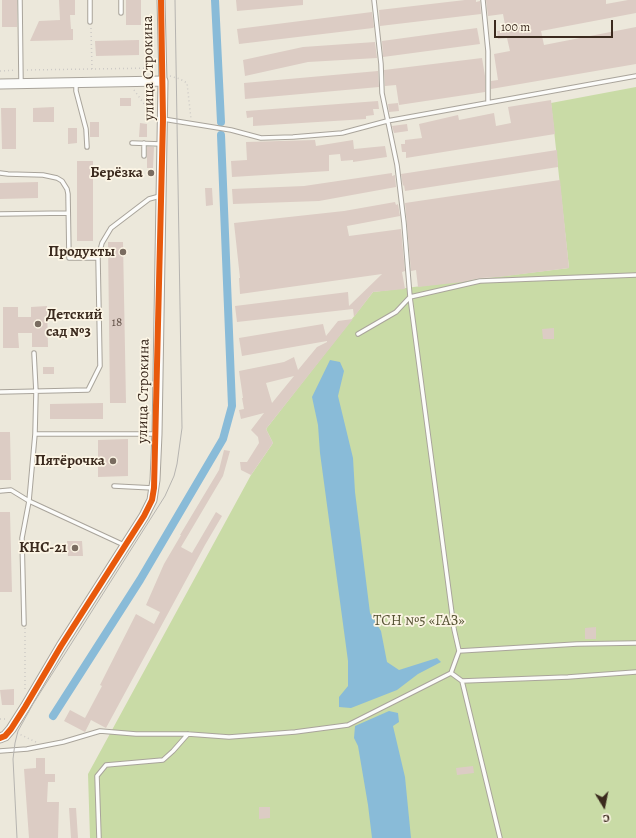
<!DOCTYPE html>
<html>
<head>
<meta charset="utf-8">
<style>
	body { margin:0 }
	#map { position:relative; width:636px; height:838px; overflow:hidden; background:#ece8db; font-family:Alegreya,serif }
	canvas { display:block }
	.north { position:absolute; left:584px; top:786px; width:40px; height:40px; -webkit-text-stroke:3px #fcf5e5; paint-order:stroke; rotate:170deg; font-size:11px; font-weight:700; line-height:16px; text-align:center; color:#3b2a1e }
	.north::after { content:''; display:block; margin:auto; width:14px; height:18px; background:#3b2a1e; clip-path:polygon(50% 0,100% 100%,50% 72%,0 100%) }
	.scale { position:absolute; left:494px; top:20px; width:119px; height:18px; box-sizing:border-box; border:2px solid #3b2a1e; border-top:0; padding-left:5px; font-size:12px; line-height:14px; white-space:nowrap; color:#3b2a1e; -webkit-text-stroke:3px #fcf5e5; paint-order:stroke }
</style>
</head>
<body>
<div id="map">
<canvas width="636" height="838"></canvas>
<div class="north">С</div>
<div class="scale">100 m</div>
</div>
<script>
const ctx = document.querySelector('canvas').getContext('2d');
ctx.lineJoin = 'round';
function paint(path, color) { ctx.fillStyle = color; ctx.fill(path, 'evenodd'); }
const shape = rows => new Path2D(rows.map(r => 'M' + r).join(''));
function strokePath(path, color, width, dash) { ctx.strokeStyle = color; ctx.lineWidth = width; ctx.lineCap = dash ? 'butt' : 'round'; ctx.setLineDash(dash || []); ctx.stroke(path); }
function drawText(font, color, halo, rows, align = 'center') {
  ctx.font = font + ' Alegreya,serif'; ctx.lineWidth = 3.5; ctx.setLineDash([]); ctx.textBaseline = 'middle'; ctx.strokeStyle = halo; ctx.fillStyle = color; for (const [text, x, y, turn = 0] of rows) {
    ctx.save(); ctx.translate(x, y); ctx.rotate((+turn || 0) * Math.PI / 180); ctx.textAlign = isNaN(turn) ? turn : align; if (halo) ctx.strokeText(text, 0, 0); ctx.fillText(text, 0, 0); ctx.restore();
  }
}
const green = shape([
	[636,87,636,838,90,838,88,774,251,475,273,443,266,429,373,292,569,268,551,103]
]);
const water = shape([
	[330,360,340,362,344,371,338,396,353,458,355,492,370,613,381,631,387,662,399,670,437,658,441,662,418,674,397,690,351,708,339,707,339,697,348,686,348,661,320,453,318,425,312,397],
	[389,711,398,713,399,722,393,726,405,777,411,838,372,838,368,805,358,746,354,738,355,726]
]);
const canal = shape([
	[215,0,221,122],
	[53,716,140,580,223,439,232,406,221,135]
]);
const building = shape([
	[2,0,17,0,17,27,2,27],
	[59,0,75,0,75,15,70,15,71,29,73,29,73,40,30,41,39,21,60,20],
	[126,0,141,0,141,25,126,25],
	[236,0,303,0,303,5,237,11],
	[465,0,476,0,476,2,480,1,481,14,380,26,379,10],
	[486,0,606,0,606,4,628,0,636,0,636,13,541,31,544,45,636,27,636,64,491,89,491,81,498,80,494,54,510,51,507,38,498,39,497,31,506,30,503,14,488,16],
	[372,12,374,27,373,28,239,44,237,29],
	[477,28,480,44,383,57,382,41],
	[139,40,139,55,96,56,95,41],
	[375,42,377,58,308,62,245,76,243,60,303,47],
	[482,58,485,76,485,92,399,105,396,85,385,86,384,70],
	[378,71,379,87,245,99,244,83],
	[120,98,131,98,131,106,120,106],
	[551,100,555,134,406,158,406,152,402,152,401,144,405,144,405,140,422,138,419,124,458,115,459,120,494,113,496,126,511,123,508,107],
	[378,101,379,109,373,109,374,115,366,116,366,119,253,126,253,117,247,118,246,111],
	[398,103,399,111,389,112,388,104],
	[54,107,54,122,33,122,33,108],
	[1,108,16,108,16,149,2,149],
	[90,122,99,122,99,137,90,137],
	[140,123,147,124,147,137,139,137],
	[407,124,408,131,394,133,392,126],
	[68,128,77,128,77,143,68,144],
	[315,140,316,146,353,140,354,149,385,146,387,157,353,162,353,160,341,161,340,154,329,155,329,171,232,177,231,161,247,160,246,142],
	[147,147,154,147,153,168,147,168],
	[557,150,558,167,405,191,404,185,403,186,401,174],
	[77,161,93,161,93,241,77,241],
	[392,173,392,176,395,175,396,187,319,201,233,204,232,189,304,186],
	[560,180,569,268,499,277,480,278,463,282,418,287,416,270,411,271,405,203],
	[38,182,38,198,0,199,0,183],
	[205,188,212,188,213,205,206,206],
	[395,202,396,205,398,204,400,216,347,226,349,236,401,229,405,271,402,272,405,289,373,292,354,317,353,309,237,322,235,306,348,292,349,306,382,274,240,294,239,278,240,278,234,223,344,211],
	[108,242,123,242,126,403,110,403],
	[47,306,48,347,32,347,32,333,18,333,19,348,3,348,3,307,18,307,18,317,31,317,31,307],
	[353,319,266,429,273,443,251,475,241,470,240,462,247,462,259,443,258,437,251,430,264,413,241,419,239,410,244,409,242,398,243,398,239,371,284,362,294,357,298,370,317,347,327,342,327,341,242,356,239,338,323,324,326,336,338,321],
	[294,376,272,403,266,383],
	[554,328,554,339,543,339,542,329],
	[43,367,54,367,54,374,43,374],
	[103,403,103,419,50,419,50,404],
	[0,432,10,432,11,480,0,480],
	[128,439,128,476,98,477,98,440],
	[224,450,230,451,223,476,181,547,192,553,216,512,222,516,205,545,106,728,91,720,85,732,64,721,70,710,85,718,102,686,100,685,136,614,154,624,160,612,146,605,164,564,181,535,180,535,219,470],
	[0,512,10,512,12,592,0,592],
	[67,541,82,541,83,556,68,556],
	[596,627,596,639,585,639,585,628],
	[14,689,14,705,2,705,0,690],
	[36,758,45,758,45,774,55,774,55,782,48,782,47,802,59,802,58,838,29,838,24,769,36,768],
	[473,766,474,773,457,775,456,768],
	[259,807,270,807,270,818,259,819],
	[69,808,76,808,78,838,71,838]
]);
const path = shape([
	[91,28,92,69],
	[27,70,155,68],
	[0,71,15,70],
	[170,76,180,79,187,83,191,119],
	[134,90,153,116],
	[25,628,25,690],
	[0,719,5,719,5,721],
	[17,733,36,742]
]);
const service = shape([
	[20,0,21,82],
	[90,0,90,22],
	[121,0,121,13],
	[374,0,381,64,382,93,397,165,404,223,410,297,454,629,459,651,451,673,462,681,500,838],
	[483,0,488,51,488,102],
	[76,84,76,91,86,129,87,147],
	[163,119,231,130,261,138,293,137,342,133,387,121,636,76],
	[132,143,161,144],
	[144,156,144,143],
	[0,173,8,174,43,175,57,178,62,181,67,189,68,194,69,258,98,258],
	[0,214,68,213],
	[358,334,396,312,410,297,480,281,636,275],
	[34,353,36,392,35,434,156,434],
	[0,392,88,390,100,366,98,258,102,243,111,228,149,199,160,196],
	[114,486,153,488],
	[0,491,11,490,29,501,124,545],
	[24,624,22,538,29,501,35,434],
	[459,651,577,644,636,643],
	[462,681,568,677,636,672],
	[0,751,27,749,63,742,100,731,136,734,188,734,229,737,295,732,348,725,451,673],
	[99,838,97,776,106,765,163,760,173,751,188,734]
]);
const minor = shape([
	[161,0,163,81]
]);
const tertiary = shape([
	[0,84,163,81,157,434,155,480,152,500,144,516,61,646,25,707,11,729,5,736,0,738]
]);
const tram = shape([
	[17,838,13,759,15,743,18,731,33,704,165,496,174,476,177,464,182,428,175,0]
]);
const cycleway = shape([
	[0,738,5,736,11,729,25,707,61,646,144,516,152,500,154,488,163,119,161,0]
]);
const markers = [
	[151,173,4,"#796c60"],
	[123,252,4,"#796c60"],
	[38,324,4,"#796c60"],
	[113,461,4,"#796c60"],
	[75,548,4,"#796c60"]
];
const numberNames = [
	["18",117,323]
];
const streetNames = [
	["улица Строкина",149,68,-91],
	["улица Строкина",144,391,-89]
];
const poiNames = [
	["Берёзка",143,173],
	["Продукты",115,252],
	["Детский",46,315,"left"],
	["сад №3",46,332,"left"],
	["Пятёрочка",105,461],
	["КНС-21",67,548]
];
const parkNames = [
	["ТСН №5 «ГАЗ»",419,621]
];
paint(green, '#c9dba6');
paint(water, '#89bbd8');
strokePath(canal, '#89bbd8', 8);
paint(building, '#dcccc4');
strokePath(service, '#a9a49b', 5.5);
strokePath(minor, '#a9a49b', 9);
strokePath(tertiary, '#a9a49b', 11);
strokePath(path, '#cdcac6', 1.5, [1, 3]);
strokePath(service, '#fcfcfa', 3.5);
strokePath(minor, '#fcfcfa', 7);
strokePath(tertiary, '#fcfcfa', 9);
strokePath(tram, '#b6b4b0', 1);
strokePath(cycleway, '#e8590c', 6);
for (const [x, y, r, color] of markers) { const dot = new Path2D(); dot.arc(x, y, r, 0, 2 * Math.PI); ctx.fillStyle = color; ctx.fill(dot); strokePath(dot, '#fcf5e5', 1.5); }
drawText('13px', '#635248', null, numberNames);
drawText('15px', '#3b2a1e', '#fcf5e5', streetNames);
drawText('bold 15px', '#3b2a1e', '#fcf5e5', poiNames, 'right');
drawText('15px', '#575435', '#fcf5e5', parkNames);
</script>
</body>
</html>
